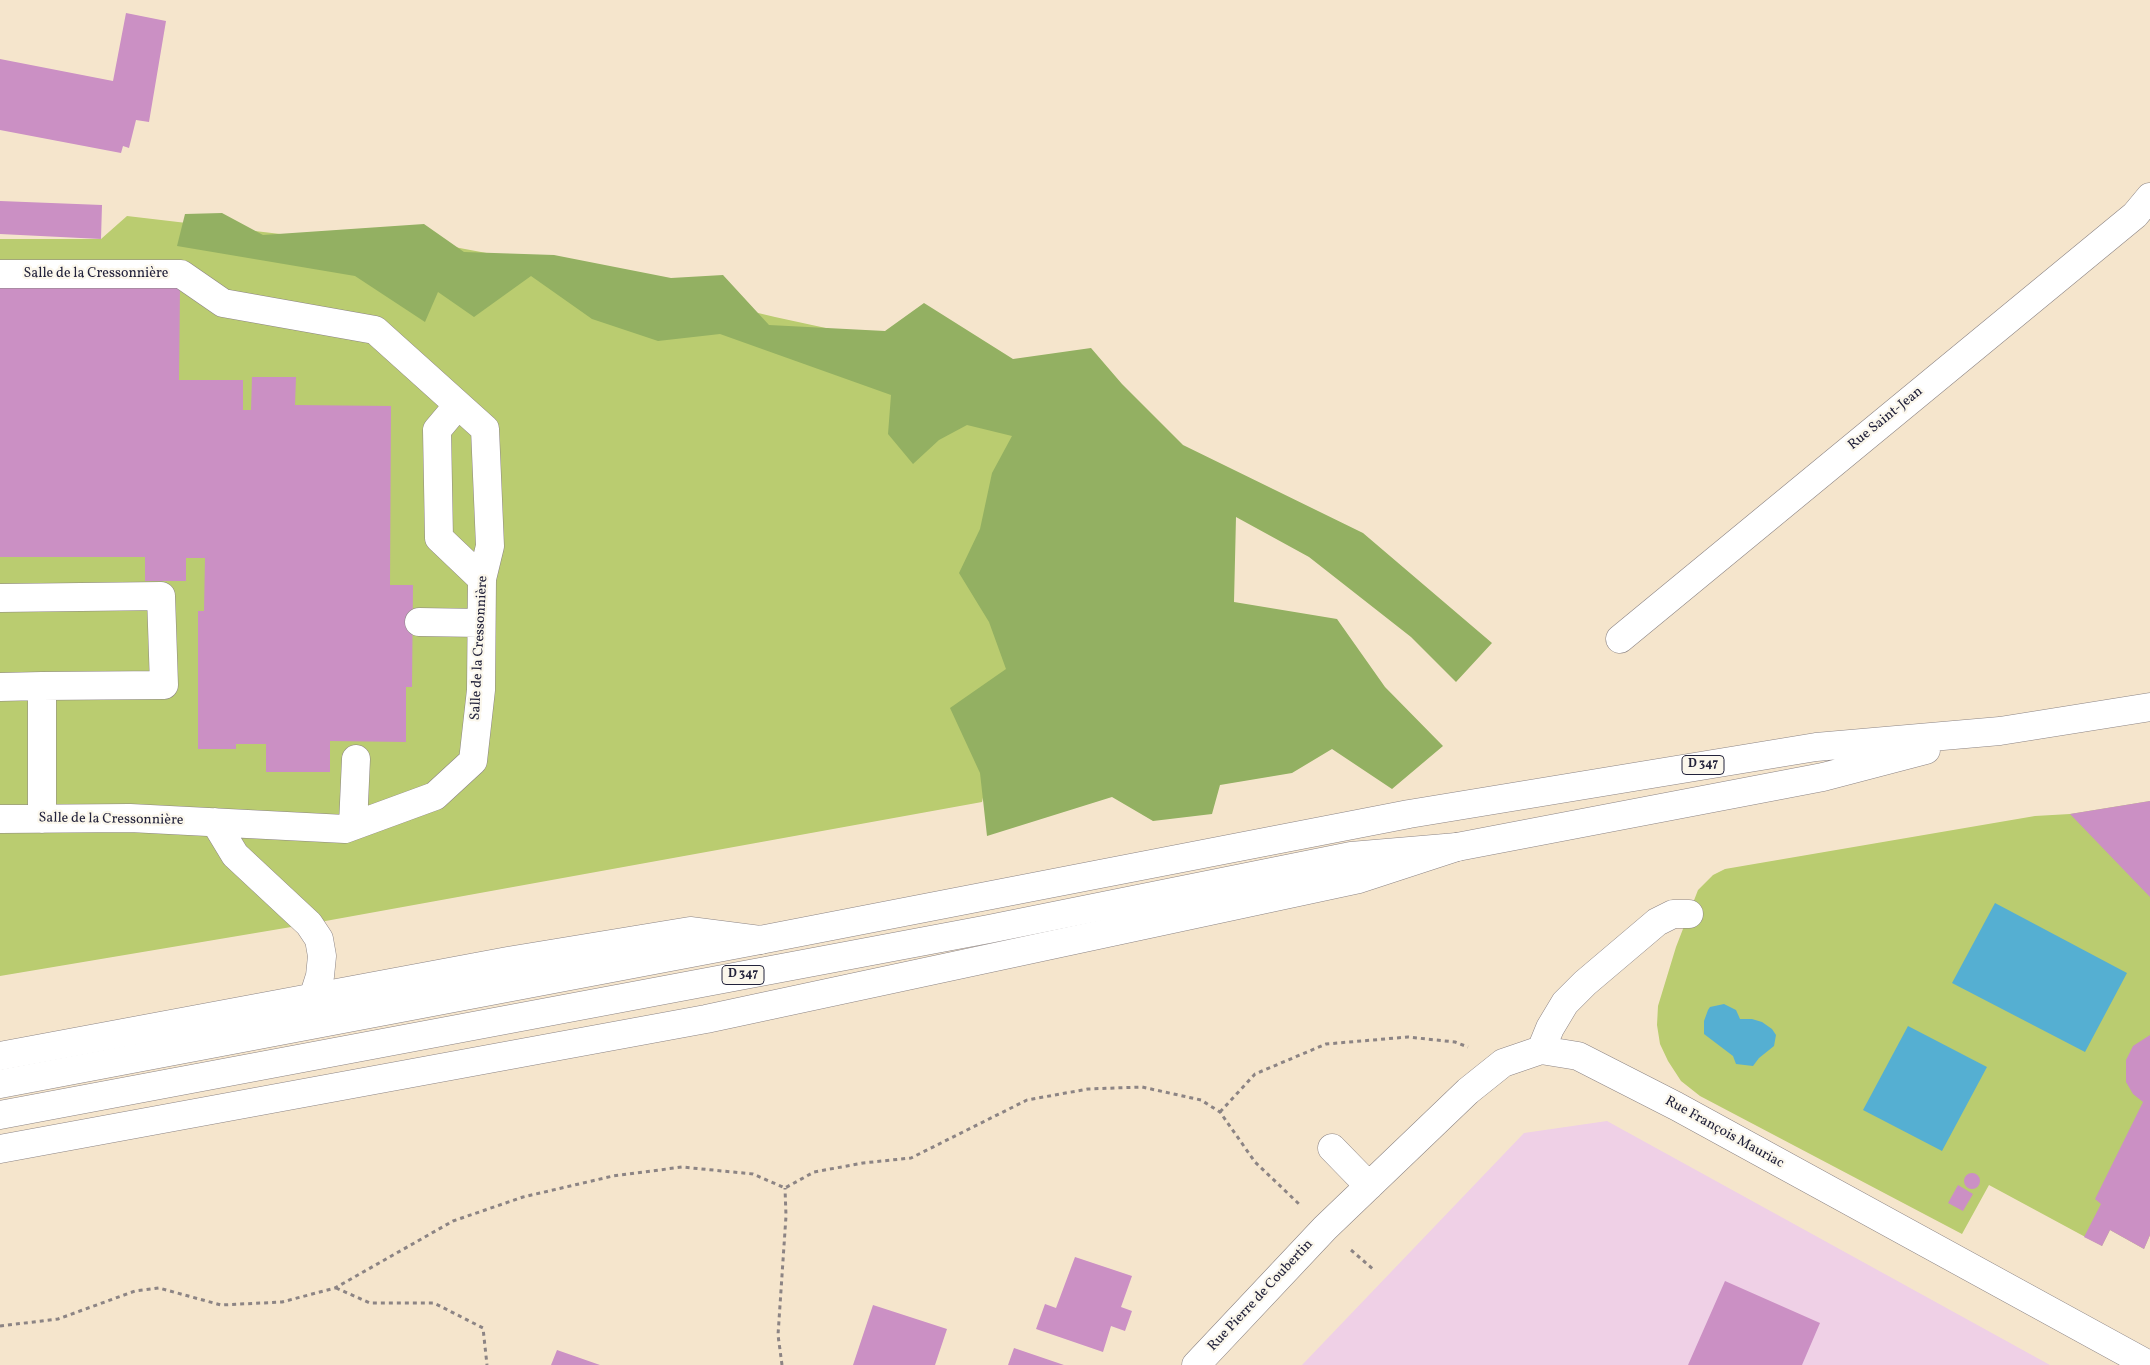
<!DOCTYPE html>
<html>
<head>
<meta charset="utf-8">
<style>
	body { margin:0 }
	canvas { display:block; background:#f5e5cc }
</style>
</head>
<body>
<canvas width="2150" height="1365"></canvas>
<script>
const ctx = document.querySelector('canvas').getContext('2d');
ctx.lineJoin = 'round';
function paint(path, color) { ctx.fillStyle = color; ctx.fill(path, 'evenodd'); }
const shape = rows => new Path2D(rows.map(r => 'M' + r).join(''));
function strokePath(path, color, width, dash) { ctx.strokeStyle = color; ctx.lineWidth = width; ctx.lineCap = dash ? 'butt' : 'round'; ctx.setLineDash(dash || []); ctx.stroke(path); }
function drawText(font, color, halo, rows, align = 'center') {
  ctx.font = font + ' Vollkorn,serif'; ctx.lineWidth = 4.5; ctx.setLineDash([]); ctx.textBaseline = 'middle'; ctx.strokeStyle = halo; ctx.fillStyle = color; for (const [text, x, y, turn = 0] of rows) {
    ctx.save(); ctx.translate(x, y); ctx.rotate((+turn || 0) * Math.PI / 180); ctx.textAlign = isNaN(turn) ? turn : align; if (halo) ctx.strokeText(text, 0, 0); ctx.fillText(text, 0, 0); ctx.restore();
  }
}
const built = shape([
	[1607,1121,2050,1365,1302,1365,1524,1133]
]);
const green = shape([
	[127,216,323,239,433,243,577,270,775,317,1075,382,982,802,309,924,0,976,0,239,101,239],
	[2150,801,2150,1235,2144,1249,2110,1230,2102,1246,1989,1185,1962,1234,1700,1096,1681,1081,1668,1061,1660,1044,1657,1025,1658,1006,1676,947,1698,890,1713,875,1725,869,2035,816,2070,814]
]);
const forest = shape([
	[222,213,263,235,424,224,464,252,554,255,671,278,723,275,769,325,885,331,924,303,1013,359,1091,348,1122,384,1183,445,1363,533,1492,643,1456,682,1411,637,1309,557,1236,517,1234,602,1337,619,1385,687,1443,746,1392,789,1332,749,1292,773,1220,785,1212,814,1153,821,1112,797,987,836,980,773,950,708,1006,669,989,622,959,573,980,529,992,473,1012,436,967,425,939,440,913,464,888,434,891,395,720,334,658,341,592,319,531,276,474,317,438,292,425,322,355,276,177,246,185,214]
]);
const water = shape([
	[1995,903,2127,973,2085,1052,1952,983],
	[1724,1004,1736,1010,1740,1019,1752,1019,1762,1022,1772,1029,1776,1035,1774,1046,1759,1058,1753,1066,1736,1064,1733,1056,1704,1034,1704,1021,1708,1010,1710,1007],
	[1908,1026,1987,1067,1942,1151,1863,1110]
]);
const building = shape([
	[126,13,166,21,149,122,136,120,129,148,123,146,121,153,0,130,0,59,113,81],
	[0,201,102,205,101,239,0,234],
	[0,286,180,287,179,380,243,380,243,410,251,410,252,377,296,377,295,405,391,406,390,585,413,585,412,687,406,687,406,742,330,741,330,772,266,772,266,744,236,744,236,749,198,749,198,611,204,611,205,558,186,558,186,581,145,581,145,557,0,557],
	[2150,801,2150,897,2070,814],
	[2150,1035,2150,1235,2144,1249,2110,1230,2102,1246,2084,1237,2101,1204,2095,1199,2143,1102,2133,1094,2126,1082,2126,1060,2133,1046],
	'1964 1181a8 8 0 1 1 16 0a8 8 0 1 1-16 0Z',
	[1958,1185,1973,1194,1963,1211,1948,1203],
	[1075,1257,1132,1276,1121,1307,1132,1311,1125,1331,1111,1326,1103,1352,1036,1329,1045,1304,1056,1308],
	[1725,1281,1820,1323,1802,1365,1688,1365],
	[873,1305,947,1329,935,1365,853,1365],
	[1014,1348,1064,1365,1008,1365],
	[557,1350,600,1365,551,1365]
]);
const path = shape([
	[1220,1112,1255,1074,1326,1044,1408,1037,1455,1042,1468,1047],
	[1351,1250,1374,1270],
	[336,1288,370,1303,434,1303,483,1328,487,1365],
	[0,1326,58,1319,135,1291,159,1288,221,1305,282,1302,335,1288,453,1221,523,1197,613,1176,682,1167,753,1174,785,1188,814,1172,863,1163,911,1158,1027,1100,1088,1089,1142,1087,1201,1100,1220,1112,1255,1162,1299,1204],
	[782,1365,778,1335,786,1216,785,1188]
]);
const minor = shape([
	[0,274,181,274,223,303,375,330,485,429,490,546,482,579,481,690,473,761,435,796,345,829,130,818,0,819],
	[458,405,437,430,439,538,482,579],
	[0,598,161,596,164,685,42,686,42,819],
	[419,622,481,623],
	[1620,639,2135,215,2150,197],
	[0,687,42,686],
	[215,822,235,855,309,924,319,939,322,956,320,976,313,998],
	[353,825,356,759],
	[1541,1050,1550,1028,1565,1003,1585,983,1657,922,1673,914,1689,914],
	[1332,1148,1369,1186],
	[1196,1365,1325,1228,1468,1091,1503,1063,1541,1050,1578,1056,1676,1106,2149,1365]
]);
const major = shape([
	[0,1056,508,961,690,931,760,940,1409,814,1816,747,2000,731,2150,707],
	[0,1149,706,1019,1359,879,1457,847,1823,777,1926,750]
]);
const highway = shape([
	[0,1084,760,940],
	[0,1115,989,929,1351,856,1457,847]
]);
const shields = [
	[1703,765,42],
	[743,975,42]
];
const shieldNames = [
	["D 347",1703,765],
	["D 347",743,975]
];
const streetNames = [
	["Salle de la Cressonnière",96,274],
	["Rue Saint-Jean",1886,419,-39],
	["Salle de la Cressonnière",480,648,-87],
	["Salle de la Cressonnière",111,820,1],
	["Rue François Mauriac",1724,1133,29],
	["Rue Pierre de Coubertin",1261,1296,-47]
];
paint(built, '#efd0e6');
paint(green, '#bacc70');
paint(forest, '#93b062');
paint(water, '#55afd2');
paint(building, '#cb90c4');
strokePath(minor, '#8c8484', 29);
strokePath(major, '#8c8484', 29);
strokePath(highway, '#8c8484', 29);
strokePath(path, '#8c8484', 3, [4, 4]);
strokePath(minor, '#fff', 28);
strokePath(major, '#fff', 28);
strokePath(highway, '#fff', 28);
for (const [x, y, w] of shields) { const box = new Path2D(); box.roundRect(x - w / 2, y - 9.5, w, 19, 4); ctx.fillStyle = '#fbf7ec'; ctx.fill(box); strokePath(box, '#22223b', 1); }
drawText('bold 12px', '#22223b', null, shieldNames);
drawText('14px', '#22223b', '#fbf7ec', streetNames);
</script>
</body>
</html>
